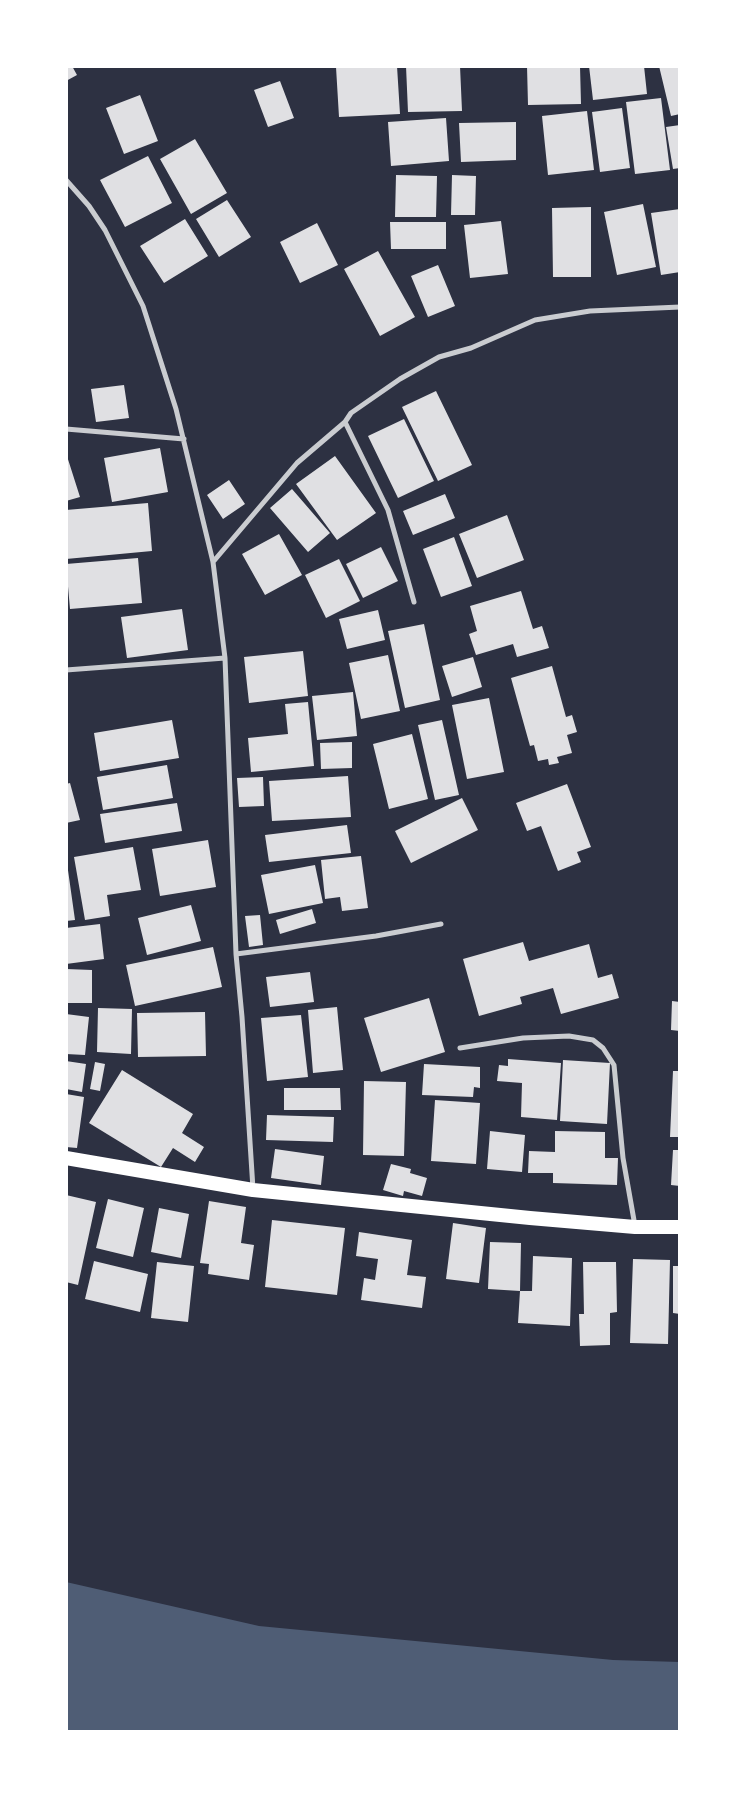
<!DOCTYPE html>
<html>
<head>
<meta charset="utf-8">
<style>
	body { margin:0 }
	#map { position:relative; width:746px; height:1798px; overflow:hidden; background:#2d3142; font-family:Helvetica,sans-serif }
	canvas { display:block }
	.frame { position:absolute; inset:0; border:68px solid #fff; pointer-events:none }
</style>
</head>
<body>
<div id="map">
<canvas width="746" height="1798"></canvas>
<div class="frame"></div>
</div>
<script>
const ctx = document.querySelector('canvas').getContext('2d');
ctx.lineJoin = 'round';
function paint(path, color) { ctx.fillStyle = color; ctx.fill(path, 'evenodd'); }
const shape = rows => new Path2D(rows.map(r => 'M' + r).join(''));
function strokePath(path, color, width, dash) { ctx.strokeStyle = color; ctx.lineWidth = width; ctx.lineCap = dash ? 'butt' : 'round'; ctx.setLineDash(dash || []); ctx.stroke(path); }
const water = shape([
	[66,1582,259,1626,613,1660,680,1662,680,1732,66,1732]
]);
const building = shape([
	[66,66,72,66,77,75,66,81],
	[397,66,400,114,339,117,336,67],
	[406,66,460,66,462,111,408,112],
	[527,66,580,66,581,104,528,105],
	[589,66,644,66,647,94,593,100],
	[659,66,680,66,680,114,671,116],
	[280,81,294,118,268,127,254,90],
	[140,95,158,141,124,154,106,108],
	[661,98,670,170,635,174,626,102],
	[622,108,630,168,600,172,592,112],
	[587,111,594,170,548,175,542,116],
	[446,118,449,161,391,166,388,122],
	[516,122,516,160,461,162,459,123],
	[680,125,680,168,673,169,666,127],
	[195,139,227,193,191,214,160,159],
	[148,156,172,203,125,227,100,180],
	[396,175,437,176,436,217,395,217],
	[452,175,476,176,475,215,451,215],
	[227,200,251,237,219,257,196,219],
	[643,204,656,267,617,275,604,212],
	[591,207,591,277,553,277,552,208],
	[680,209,680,272,661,275,651,213],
	[185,219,208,256,164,283,140,246],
	[501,221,508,274,470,278,464,225],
	[390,222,446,222,446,249,391,249],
	[317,223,338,265,300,283,280,242],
	[378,251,415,317,380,336,344,269],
	[438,265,455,306,428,317,411,276],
	[124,385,129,418,96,422,91,389],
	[436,391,472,465,438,481,402,407],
	[404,419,434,481,398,498,368,436],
	[160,448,168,492,112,502,104,458],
	[66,453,80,497,66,501],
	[335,456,376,513,337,540,296,484],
	[229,480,245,504,223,519,207,495],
	[292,489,330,533,308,552,270,508],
	[445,494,455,518,413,535,403,511],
	[148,503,152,551,66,559,66,510],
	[507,515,524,560,477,578,459,534],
	[279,534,302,575,265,595,242,554],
	[454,537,472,586,441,597,423,549],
	[381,547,398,581,363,598,346,564],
	[138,558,142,603,70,609,66,564],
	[339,559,360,601,326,618,305,575],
	[521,591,533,629,542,626,549,648,517,657,513,644,476,655,469,634,477,631,470,606],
	[182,609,188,650,127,658,121,617],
	[378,610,385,640,347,649,339,619],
	[424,624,440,700,405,708,388,631],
	[303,651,308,696,249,703,244,657],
	[388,655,400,711,361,719,349,663],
	[473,657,482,687,452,697,442,666],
	[552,666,566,717,572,715,577,732,567,735,572,753,557,757,559,763,549,765,548,759,538,761,534,745,530,746,511,678],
	[353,692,357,736,317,740,312,696],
	[489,698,504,772,467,779,452,705],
	[308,702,314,766,251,772,248,738,288,734,285,704],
	[172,720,179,758,100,771,94,733],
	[442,720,459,795,435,800,418,725],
	[412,734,428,799,389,809,373,744],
	[352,742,352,768,321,769,320,743],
	[167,765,173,798,103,810,97,777],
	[348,776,351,817,272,821,269,781],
	[263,777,264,806,239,807,237,778],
	[70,783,80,820,66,823,66,784],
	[567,784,591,847,577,852,581,862,558,871,541,826,527,831,516,803],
	[462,798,478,830,411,863,395,831],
	[177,803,182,831,105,843,100,814],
	[347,825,351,853,269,862,265,835],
	[208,840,216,887,160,896,152,849],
	[133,847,141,890,107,895,110,916,85,920,74,857],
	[66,856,75,920,66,921],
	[361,856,368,908,342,911,340,897,325,899,321,860],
	[315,865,323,903,269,914,261,875],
	[191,905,201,941,147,955,138,918],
	[312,909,316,923,280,934,276,920],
	[260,915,263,945,249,947,245,916],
	[100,924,104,959,66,964,66,928],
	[523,942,529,961,589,944,598,978,612,974,619,998,561,1014,553,988,520,997,522,1004,479,1016,463,959],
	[213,947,222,987,135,1006,126,965],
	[66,969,92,970,92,1003,66,1003],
	[310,972,314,1002,270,1007,266,977],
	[429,998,445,1052,381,1072,364,1018],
	[672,1001,680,1002,680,1031,671,1030],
	[337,1007,343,1070,313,1073,308,1010],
	[98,1008,132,1009,131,1054,97,1052],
	[205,1012,206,1056,138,1057,137,1013],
	[66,1014,89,1017,85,1055,66,1054],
	[301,1015,308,1077,267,1081,261,1018],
	[508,1059,561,1063,557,1120,521,1117,522,1083,497,1081,499,1065,508,1066],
	[563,1060,610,1063,607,1124,560,1121],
	[66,1061,86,1064,82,1092,66,1089],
	[95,1062,105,1064,100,1091,90,1089],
	[424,1064,480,1067,480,1088,474,1087,473,1097,422,1095],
	[122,1070,193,1114,182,1133,204,1147,195,1162,173,1148,161,1167,89,1123],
	[673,1071,680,1071,680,1137,670,1137],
	[364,1081,406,1082,404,1156,363,1155],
	[284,1088,340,1088,341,1110,284,1110],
	[66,1094,84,1097,77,1148,66,1147],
	[435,1100,480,1103,476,1164,431,1161],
	[267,1115,334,1117,333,1142,266,1140],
	[490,1131,525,1135,522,1172,487,1169],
	[555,1131,605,1132,605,1158,618,1158,617,1185,553,1183,553,1173,528,1173,529,1151,555,1152],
	[275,1149,324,1156,321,1185,271,1178],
	[673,1150,680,1150,680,1186,671,1185],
	[391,1164,411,1169,410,1173,427,1178,422,1196,404,1191,403,1196,383,1190],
	[66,1195,96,1202,78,1285,66,1282],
	[108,1199,144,1208,133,1257,96,1248],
	[209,1201,246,1207,241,1243,254,1245,249,1280,208,1274,209,1264,200,1263],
	[159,1208,189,1214,181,1258,151,1252],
	[272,1220,345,1228,337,1295,265,1287],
	[453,1223,486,1228,479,1283,446,1279],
	[359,1232,412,1240,407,1275,426,1277,422,1308,361,1300,364,1278,375,1280,378,1259,356,1256],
	[490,1242,521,1243,520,1291,488,1289],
	[533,1256,572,1258,570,1326,518,1323,520,1291,532,1291],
	[633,1259,670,1260,668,1344,630,1343],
	[94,1261,148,1274,140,1312,85,1299],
	[157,1262,194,1266,188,1322,151,1318],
	[583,1262,616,1262,617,1312,610,1313,610,1345,580,1346,579,1314,584,1314],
	[673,1266,680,1266,680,1314,673,1313]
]);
const minor = shape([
	[66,180,89,206,105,230,143,306,176,409,213,562,225,658,236,954,242,1017,253,1189],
	[345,422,388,510,414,602],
	[66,429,184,439],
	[213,562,297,463,345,422,351,413,400,379,439,357,471,348,535,320,590,311,680,307],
	[66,670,225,658],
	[236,954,376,936,441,924],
	[460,1048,523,1038,569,1036,593,1040,603,1048,614,1065,623,1158,635,1226]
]);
const trunk = shape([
	[66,1158,253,1190,530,1218,635,1227,680,1227]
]);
paint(water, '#4f5d75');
paint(building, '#e0e0e3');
strokePath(minor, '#caccd0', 5);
strokePath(trunk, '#fff', 14);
</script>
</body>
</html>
